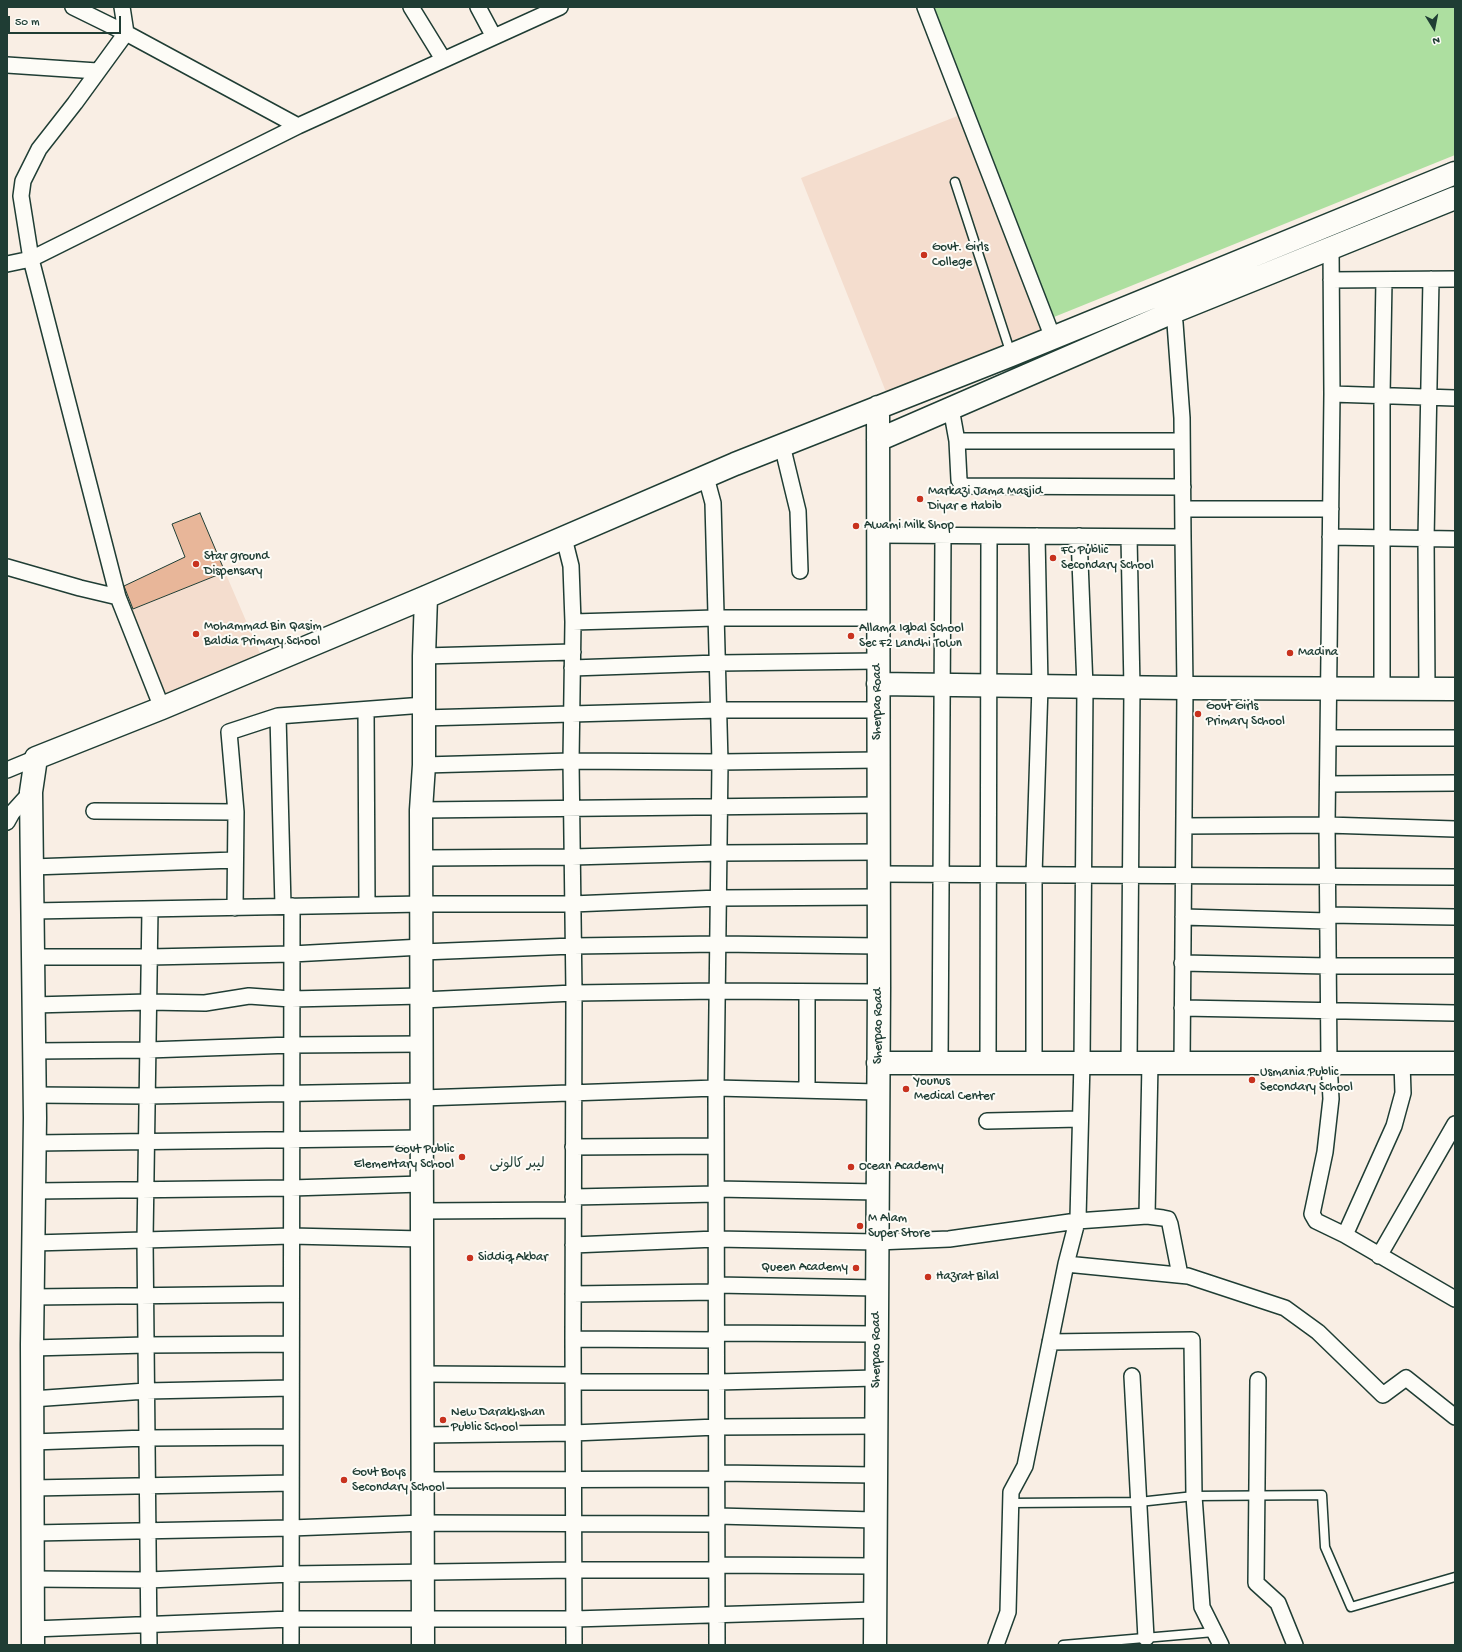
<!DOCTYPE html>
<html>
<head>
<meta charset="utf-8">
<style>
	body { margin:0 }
	#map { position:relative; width:1462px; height:1652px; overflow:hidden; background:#f9eee4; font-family:"Gochi Hand",sans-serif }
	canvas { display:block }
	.frame { position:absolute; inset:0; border:8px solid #1f3d34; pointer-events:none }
	.north { position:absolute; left:1414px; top:8px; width:40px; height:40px; -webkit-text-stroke:3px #fdfcf7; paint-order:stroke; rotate:170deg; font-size:11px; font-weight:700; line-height:16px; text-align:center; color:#1f3d34 }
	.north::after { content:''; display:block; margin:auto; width:14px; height:18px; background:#1f3d34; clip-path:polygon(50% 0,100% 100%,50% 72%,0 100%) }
	.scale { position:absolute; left:8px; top:16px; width:113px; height:18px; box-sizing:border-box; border:2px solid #1f3d34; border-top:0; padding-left:5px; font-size:12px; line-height:14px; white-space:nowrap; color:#1f3d34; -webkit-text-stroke:3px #fdfcf7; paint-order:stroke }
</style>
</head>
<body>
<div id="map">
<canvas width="1462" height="1652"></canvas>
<div class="frame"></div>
<div class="north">N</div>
<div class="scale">50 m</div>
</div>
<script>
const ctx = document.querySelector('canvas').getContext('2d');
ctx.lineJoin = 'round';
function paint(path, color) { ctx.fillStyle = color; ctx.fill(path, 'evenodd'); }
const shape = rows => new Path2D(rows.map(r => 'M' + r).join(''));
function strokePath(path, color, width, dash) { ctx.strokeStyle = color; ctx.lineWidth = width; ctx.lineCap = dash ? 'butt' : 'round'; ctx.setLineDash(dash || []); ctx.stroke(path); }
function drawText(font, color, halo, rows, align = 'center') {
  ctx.font = font + ' "Gochi Hand","Playpen Sans Arabic",sans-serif'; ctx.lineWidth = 4; ctx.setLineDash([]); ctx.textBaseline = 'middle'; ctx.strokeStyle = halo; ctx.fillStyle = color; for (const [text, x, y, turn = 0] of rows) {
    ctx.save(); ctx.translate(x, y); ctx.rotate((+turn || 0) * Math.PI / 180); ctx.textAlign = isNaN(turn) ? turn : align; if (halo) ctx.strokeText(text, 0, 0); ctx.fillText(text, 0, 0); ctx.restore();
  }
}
const built = shape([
	[960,115,1046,332,888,397,801,178],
	[225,572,262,658,166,697,129,611]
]);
const green = shape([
	[934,7,1455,7,1455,155,1054,317]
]);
const building = shape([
	[200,513,225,572,133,609,124,586,185,557,172,524,200,513]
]);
const lane = shape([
	[955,182,1011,354],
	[1011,1503,1139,1502,1194,1496,1322,1495,1325,1547,1351,1607,1455,1577],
	[1063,1645,1214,1632]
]);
const street = shape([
	[73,7,126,33,298,126],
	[122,7,126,33,75,103,39,149,23,181,21,196,31,259,118,597,162,708],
	[411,7,443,59],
	[478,7,494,37],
	[925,7,1053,338],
	[7,65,97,71],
	[7,264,31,259,298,126,560,7],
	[1331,280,1455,279],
	[1173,312,1175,323,1182,418,1183,537,1185,688,1182,1063],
	[1332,394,1455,398],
	[951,408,957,441,959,480,962,485,965,486,1183,487],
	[957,441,1182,441],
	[782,445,798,511,800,571],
	[706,477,713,503,720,762,716,1088,717,1645],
	[1183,509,1331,509],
	[878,535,1183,537],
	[1129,537,1132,688,1129,1063],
	[1330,537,1455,539],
	[564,538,571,566,573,622,571,761,574,993,573,1339,574,1645],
	[7,567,80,588,118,597],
	[573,622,716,618,878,618],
	[424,656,573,652],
	[572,668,718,663,878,661],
	[1382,689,1382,396,1384,280],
	[1427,689,1426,539,1431,279],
	[366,710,367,905],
	[278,716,283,906],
	[423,718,719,710,878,710],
	[1329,738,1455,738],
	[424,765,571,761,720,762,878,760],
	[7,770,36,758],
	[1328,784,1455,783],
	[421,810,878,805],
	[94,811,236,812],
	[7,822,12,813,31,792],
	[1184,826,1327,825,1332,394,1331,249],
	[1455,829,1327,825,1329,1063,1331,1099,1325,1152,1312,1214,1316,1221,1345,1235,1455,1299],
	[423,858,572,857,719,853,879,852],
	[32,867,235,860],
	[879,874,1455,877],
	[235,908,236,812,229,732,278,716,424,705],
	[32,911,423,904,572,904,719,898,879,897],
	[1328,915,1455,917],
	[1183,917,1328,921],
	[422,952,573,946,718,944,879,946],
	[33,957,149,957,292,954,422,947],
	[1182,963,1328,966,1455,966],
	[807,992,807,1090],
	[422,1000,574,993,717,991,879,992],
	[33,1005,149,1002,205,1003,249,996,291,999,422,996],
	[1182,1008,1455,1013],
	[34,1051,148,1050,292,1045,422,1044],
	[940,1063,943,535],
	[988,1063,989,536],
	[1034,1063,1034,875,1040,686,1037,536],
	[34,1095,147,1096,422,1091],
	[422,1098,716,1088,878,1092],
	[987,1121,1080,1119],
	[34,1143,422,1138],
	[573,1147,716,1146],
	[716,1189,878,1192],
	[34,1191,291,1188,422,1184],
	[573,1197,716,1194],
	[422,1211,573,1210],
	[1147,1216,1163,1218,1168,1219,1170,1224,1180,1275],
	[1345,1235,1394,1126,1403,1093,1402,1063],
	[33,1243,291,1236,422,1239],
	[573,1245,716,1239,877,1242,949,1239,1077,1221,1147,1216,1150,1063],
	[1379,1256,1455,1124],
	[1066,1264,1188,1276,1285,1308,1318,1332,1383,1395,1406,1378,1455,1417],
	[716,1285,877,1288],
	[573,1294,716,1292],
	[32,1297,291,1294],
	[716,1333,877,1334],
	[573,1339,716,1340],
	[1050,1342,1192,1340,1194,1496,1202,1607,1221,1645],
	[32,1348,146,1345,291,1344],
	[423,1374,573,1375],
	[1132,1376,1146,1638],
	[1258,1380,1256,1583,1278,1603,1295,1645],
	[573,1382,717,1382,876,1378],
	[32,1399,146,1391,291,1388],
	[423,1435,573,1433,717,1427,876,1426],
	[32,1442,147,1438,291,1437],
	[717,1473,876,1475],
	[423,1480,717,1479],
	[32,1488,291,1483],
	[717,1516,875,1520],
	[33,1533,291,1528,423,1523,717,1524],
	[717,1565,875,1566],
	[33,1579,148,1580,291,1574,574,1570,717,1570],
	[33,1629,291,1619,574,1619,875,1610],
	[149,1645,145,1240,150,909],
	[291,1645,292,906],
	[996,1645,1008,1612,1011,1492,1025,1466,1066,1264,1078,1218,1082,1062,1085,687,1079,536]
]);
const secondary = shape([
	[878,440,1173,312,1455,198],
	[878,684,1185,688,1455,689],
	[878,1063,1455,1063],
	[33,1645,32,1344,35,1118,31,792,36,758,162,708,426,597,735,464,1011,355,1455,173],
	[423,1645,421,810,424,765,424,656,426,597],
	[875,1645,879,987,878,407]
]);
const markers = [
	[924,255,4,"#c8321e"],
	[920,499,4,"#c8321e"],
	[856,526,4,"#c8321e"],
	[1053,558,4,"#c8321e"],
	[196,564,4,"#c8321e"],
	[196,634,4,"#c8321e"],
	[851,636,4,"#c8321e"],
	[1290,653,4,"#c8321e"],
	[1198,714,4,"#c8321e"],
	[1252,1080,4,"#c8321e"],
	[906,1089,4,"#c8321e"],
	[462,1157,4,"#c8321e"],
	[851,1167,4,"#c8321e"],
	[860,1226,4,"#c8321e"],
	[470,1258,4,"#c8321e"],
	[856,1268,4,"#c8321e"],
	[928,1277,4,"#c8321e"],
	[443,1420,4,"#c8321e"],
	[344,1480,4,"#c8321e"]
];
const poiNames = [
	["Govt. Girls",932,248],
	["College",932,263],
	["Markazi Jama Masjid",928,492],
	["Diyar e Habib",928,507],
	["Awami Milk Shop",864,526],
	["FC Public",1061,551],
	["Secondary School",1061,566],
	["Star ground",204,557],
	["Dispensary",204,572],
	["Mohammad Bin Qasim",204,627],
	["Baldia Primary School",204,642],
	["Allama Iqbal School",859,629],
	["Sec F2 Landhi Town",859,644],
	["Madina",1298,653],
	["Govt Girls",1206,707],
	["Primary School",1206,722],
	["Usmania Public",1260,1073],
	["Secondary School",1260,1088],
	["Younus",914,1082],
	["Medical Center",914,1097],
	["Govt Public",454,1150,"right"],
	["Elementary School",454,1165,"right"],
	["Ocean Academy",859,1167],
	["M Alam",868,1219],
	["Super Store",868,1234],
	["Siddiq Akbar",478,1258],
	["Queen Academy",848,1268,"right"],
	["Hazrat Bilal",936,1277],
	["New Darakhshan",451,1413],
	["Public School",451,1428],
	["Govt Boys",352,1473],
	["Secondary School",352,1488]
];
const streetNames = [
	["Sherpao Road",878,702,-90],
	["Sherpao Road",879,1026,-90],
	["Sherpao Road",877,1350,-90]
];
const neighbourhoodNames = [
	["لیبر کالونی",517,1165]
];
paint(built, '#f4ddce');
paint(green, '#addfa0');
paint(building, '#e8b699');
strokePath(building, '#1f3d34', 1);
strokePath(lane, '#1f3d34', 11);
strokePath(street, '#1f3d34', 18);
strokePath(secondary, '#1f3d34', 25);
strokePath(lane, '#fdfcf7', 8);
strokePath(street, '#fdfcf7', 15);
strokePath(secondary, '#fdfcf7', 22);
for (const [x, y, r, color] of markers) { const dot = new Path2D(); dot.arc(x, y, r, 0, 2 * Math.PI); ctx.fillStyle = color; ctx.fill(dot); strokePath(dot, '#fdfcf7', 1.5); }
drawText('13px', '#1f3d34', '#fdfcf7', poiNames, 'left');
drawText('13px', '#1f3d34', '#fdfcf7', streetNames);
drawText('14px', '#1f3d34', '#fdfcf7', neighbourhoodNames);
</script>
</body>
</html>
